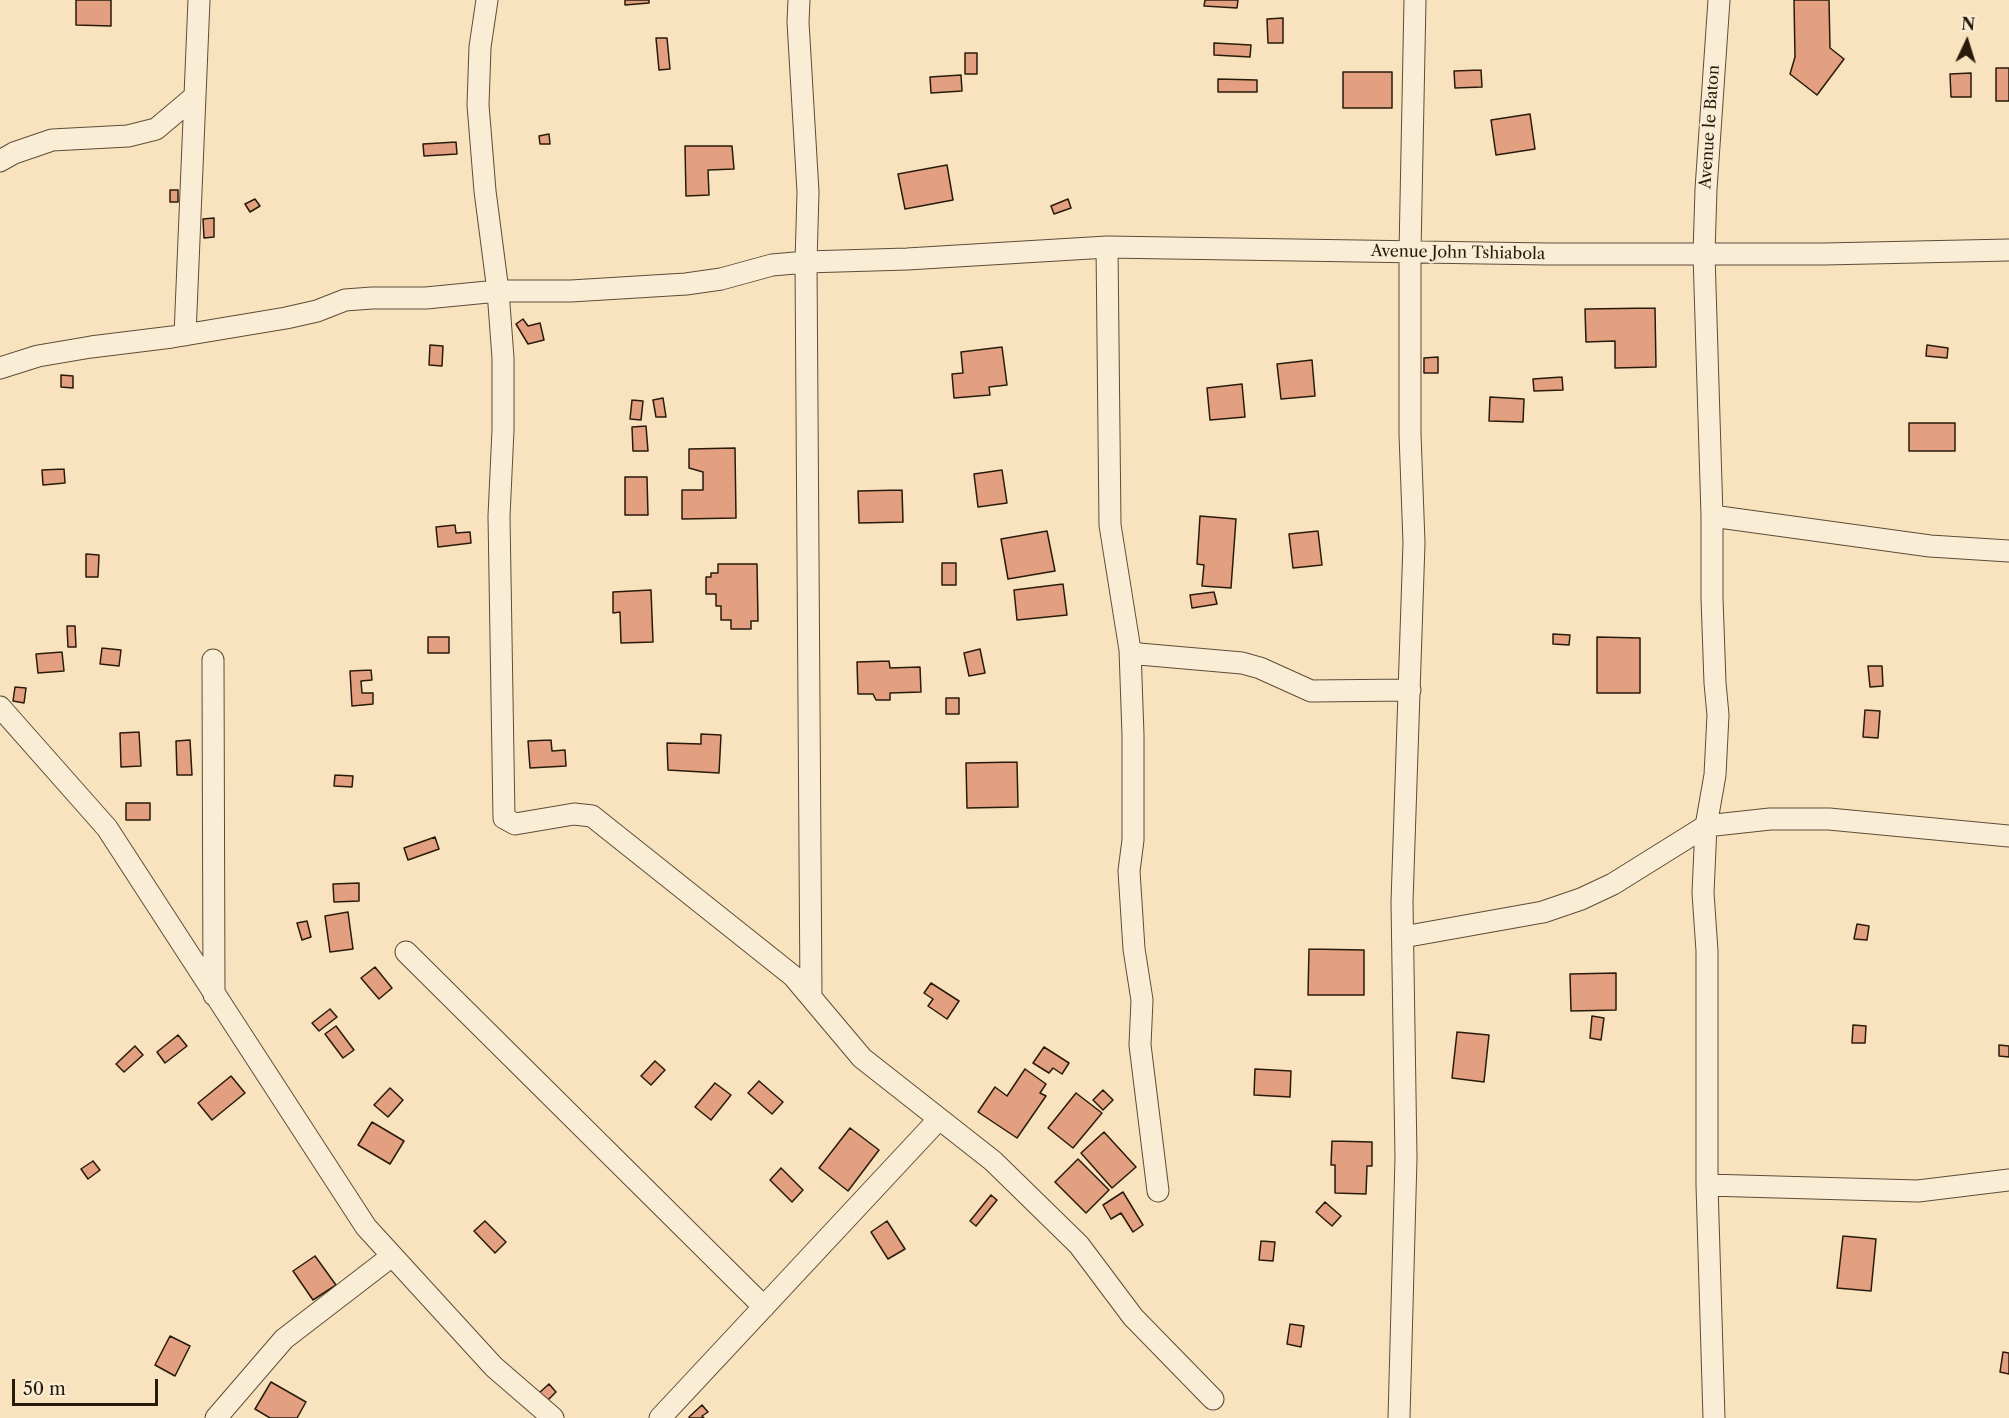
<!DOCTYPE html>
<html>
<head>
<meta charset="utf-8">
<style>
	body { margin:0 }
	#map { position:relative; width:2009px; height:1418px; overflow:hidden; background:#f8e3be; font-family:"Libre Caslon Text",serif }
	canvas { display:block }
	.north { position:absolute; left:1937px; top:12px; width:60px; height:60px; -webkit-text-stroke:4px #faedd5; paint-order:stroke; rotate:4deg; font-size:16px; font-weight:700; line-height:24px; text-align:center; color:#291b0b }
	.north::after { content:''; display:block; margin:auto; width:21px; height:27px; background:#291b0b; clip-path:polygon(50% 0,100% 100%,50% 72%,0 100%) }
	.scale { position:absolute; left:12px; top:1379px; width:146px; height:27px; box-sizing:border-box; border:3px solid #291b0b; border-top:0; padding-left:8px; font-size:18px; line-height:21px; white-space:nowrap; color:#291b0b; -webkit-text-stroke:4px #faedd5; paint-order:stroke }
</style>
</head>
<body>
<div id="map">
<canvas width="2009" height="1418"></canvas>
<div class="north">N</div>
<div class="scale">50 m</div>
</div>
<script>
const ctx = document.querySelector('canvas').getContext('2d');
ctx.lineJoin = 'round';
function paint(path, color) { ctx.fillStyle = color; ctx.fill(path, 'evenodd'); }
const shape = rows => new Path2D(rows.map(r => 'M' + r).join(''));
function strokePath(path, color, width, dash) { ctx.strokeStyle = color; ctx.lineWidth = width; ctx.lineCap = dash ? 'butt' : 'round'; ctx.setLineDash(dash || []); ctx.stroke(path); }
function drawText(font, color, halo, rows, align = 'center') {
  ctx.font = font + ' "Libre Caslon Text",serif'; ctx.lineWidth = 4.5; ctx.setLineDash([]); ctx.textBaseline = 'middle'; ctx.strokeStyle = halo; ctx.fillStyle = color; for (const [text, x, y, turn = 0] of rows) {
    ctx.save(); ctx.translate(x, y); ctx.rotate((+turn || 0) * Math.PI / 180); ctx.textAlign = isNaN(turn) ? turn : align; if (halo) ctx.strokeText(text, 0, 0); ctx.fillText(text, 0, 0); ctx.restore();
  }
}
const building = shape([
	[76,0,111,0,111,26,76,25,76,0],
	[625,0,649,0,649,3,625,5,625,0],
	[1205,0,1238,0,1237,8,1204,6,1205,0],
	[1794,0,1829,0,1830,48,1844,59,1817,95,1790,74,1795,57,1794,0],
	[1283,18,1283,43,1268,43,1267,19,1283,18],
	[656,38,667,38,670,69,659,70,656,38],
	[1214,43,1251,45,1250,57,1214,55,1214,43],
	[965,53,977,53,977,74,965,74,965,53],
	[1996,68,2009,68,2009,101,1996,101,1996,68],
	[1481,70,1482,87,1455,88,1454,71,1481,70],
	[1343,72,1392,72,1392,108,1343,108,1343,72],
	[1971,73,1971,97,1951,97,1950,74,1971,73],
	[961,75,962,91,931,93,930,77,961,75],
	[1218,79,1257,80,1257,92,1218,92,1218,79],
	[1530,114,1535,149,1496,155,1491,120,1530,114],
	[549,134,550,144,540,144,539,136,549,134],
	[456,142,457,154,424,156,423,144,456,142],
	[685,146,732,146,734,169,708,170,709,195,686,196,685,146],
	[947,165,953,200,905,209,898,174,947,165],
	[170,190,178,190,178,202,170,202,170,190],
	[255,199,260,206,250,212,245,204,255,199],
	[1068,199,1071,208,1054,214,1051,206,1068,199],
	[214,218,214,237,204,238,203,219,214,218],
	[1655,308,1656,367,1615,368,1615,341,1586,342,1585,309,1655,308],
	[523,319,528,326,540,323,544,340,528,344,516,324,523,319],
	[430,345,443,346,442,366,429,365,430,345],
	[1927,345,1948,348,1947,358,1926,356,1927,345],
	[1002,347,1007,385,989,387,990,395,954,398,952,374,963,373,961,352,1002,347],
	[1438,357,1438,373,1424,373,1424,358,1438,357],
	[1312,360,1315,396,1281,399,1277,364,1312,360],
	[61,375,73,376,73,388,61,387,61,375],
	[1562,377,1563,390,1534,391,1533,379,1562,377],
	[1242,384,1245,417,1210,420,1207,388,1242,384],
	[1490,397,1524,399,1523,422,1489,421,1490,397],
	[663,398,666,417,656,417,653,400,663,398],
	[632,400,643,401,641,420,630,419,632,400],
	[1909,423,1955,423,1955,451,1909,451,1909,423],
	[646,426,648,451,633,451,632,427,646,426],
	[735,448,736,518,682,519,682,490,703,490,703,472,689,468,689,449,735,448],
	[64,469,65,483,43,485,42,470,64,469],
	[1002,470,1007,503,978,507,974,474,1002,470],
	[625,477,647,477,648,515,625,515,625,477],
	[902,490,903,522,859,523,858,491,902,490],
	[1200,516,1236,519,1231,588,1202,586,1204,565,1197,564,1200,516],
	[455,525,456,533,470,532,471,543,438,547,436,527,455,525],
	[1047,531,1055,571,1008,579,1001,539,1047,531],
	[1318,531,1322,565,1293,568,1289,534,1318,531],
	[86,554,99,555,98,577,86,577,86,554],
	[942,563,956,563,956,585,942,585,942,563],
	[718,564,757,564,758,621,751,621,751,629,731,629,731,620,721,620,721,606,716,606,716,594,706,594,706,577,711,577,711,573,718,573,718,564],
	[1063,584,1067,615,1017,620,1014,590,1063,584],
	[651,590,653,642,621,643,620,612,613,613,613,592,651,590],
	[1214,592,1217,604,1192,608,1190,595,1214,592],
	[67,626,75,626,76,647,68,647,67,626],
	[1553,634,1570,635,1569,645,1553,644,1553,634],
	[428,637,449,637,449,653,428,653,428,637],
	[1597,637,1640,638,1640,693,1597,693,1597,637],
	[102,648,121,650,119,666,100,664,102,648],
	[980,649,985,673,969,676,964,653,980,649],
	[62,652,64,671,38,673,36,654,62,652],
	[889,661,890,668,920,667,921,692,890,693,890,700,876,700,873,694,858,694,857,662,889,661],
	[1868,666,1882,666,1883,686,1870,687,1868,666],
	[371,670,372,680,361,681,362,693,373,693,373,704,352,706,350,671,371,670],
	[15,687,26,688,24,703,13,701,15,687],
	[946,698,959,698,959,714,946,714,946,698],
	[1865,710,1880,711,1878,738,1863,737,1865,710],
	[139,732,141,766,121,767,120,733,139,732],
	[701,734,721,735,719,773,668,770,667,743,701,744,701,734],
	[190,740,192,775,177,775,176,741,190,740],
	[551,740,552,751,565,750,566,766,530,768,528,741,551,740],
	[1017,762,1018,807,967,808,966,763,1017,762],
	[335,775,353,776,352,787,334,786,335,775],
	[126,803,150,803,150,820,126,820,126,803],
	[435,837,439,849,408,860,404,848,435,837],
	[359,883,359,901,334,902,333,884,359,883],
	[348,912,353,949,330,952,325,916,348,912],
	[307,921,311,937,302,940,297,923,307,921],
	[1857,924,1869,926,1867,940,1854,939,1857,924],
	[1309,949,1364,950,1364,995,1308,995,1309,949],
	[375,967,392,988,379,999,361,978,375,967],
	[1616,973,1616,1010,1571,1011,1570,974,1616,973],
	[931,983,959,1001,947,1019,928,1006,933,999,924,993,931,983],
	[330,1009,337,1017,319,1031,312,1023,330,1009],
	[1592,1016,1604,1018,1601,1040,1590,1038,1592,1016],
	[1853,1025,1866,1026,1865,1043,1852,1043,1853,1025],
	[336,1026,354,1050,343,1058,325,1034,336,1026],
	[1457,1032,1489,1035,1484,1082,1452,1078,1457,1032],
	[178,1035,187,1046,165,1063,157,1052,178,1035],
	[1999,1045,2009,1046,2009,1057,1999,1056,1999,1045],
	[135,1046,143,1055,124,1072,116,1064,135,1046],
	[1044,1047,1069,1063,1062,1074,1053,1068,1049,1073,1033,1063,1044,1047],
	[655,1061,665,1070,651,1085,641,1076,655,1061],
	[1025,1069,1046,1084,1040,1093,1046,1096,1017,1138,978,1112,995,1087,1007,1096,1025,1069],
	[1255,1069,1291,1071,1290,1097,1254,1095,1255,1069],
	[231,1076,245,1093,212,1120,198,1103,231,1076],
	[759,1081,783,1102,772,1114,748,1093,759,1081],
	[715,1083,731,1095,711,1120,695,1107,715,1083],
	[390,1088,403,1100,388,1117,374,1105,390,1088],
	[1103,1090,1113,1100,1103,1110,1093,1100,1103,1090],
	[1076,1093,1102,1113,1073,1148,1048,1128,1076,1093],
	[372,1122,404,1141,390,1164,358,1145,372,1122],
	[850,1128,879,1150,848,1191,819,1168,850,1128],
	[1104,1132,1136,1167,1112,1188,1081,1153,1104,1132],
	[1332,1141,1372,1142,1372,1166,1367,1166,1366,1194,1335,1193,1335,1165,1331,1165,1332,1141],
	[1078,1159,1109,1190,1086,1213,1055,1182,1078,1159],
	[93,1161,100,1170,88,1179,81,1169,93,1161],
	[781,1168,803,1190,792,1202,770,1180,781,1168],
	[1123,1192,1143,1225,1133,1232,1121,1213,1111,1219,1103,1205,1123,1192],
	[991,1195,997,1200,976,1226,970,1221,991,1195],
	[1325,1202,1341,1216,1332,1226,1316,1212,1325,1202],
	[485,1221,506,1242,495,1253,474,1231,485,1221],
	[887,1221,905,1249,888,1259,871,1232,887,1221],
	[1843,1236,1876,1239,1871,1291,1837,1288,1843,1236],
	[1261,1241,1275,1242,1273,1261,1259,1260,1261,1241],
	[315,1256,336,1285,313,1300,293,1271,315,1256],
	[1290,1324,1304,1326,1301,1347,1287,1344,1290,1324],
	[170,1336,190,1346,175,1376,155,1365,170,1336],
	[2003,1352,2009,1353,2009,1374,2000,1372,2003,1352],
	[271,1382,306,1402,297,1418,270,1418,255,1409,271,1382],
	[549,1384,556,1392,547,1401,539,1393,549,1384],
	[702,1405,708,1412,702,1416,704,1418,690,1418,689,1417,702,1405]
]);
const minor = shape([
	[487,0,480,47,478,105,485,191,498,291,503,358,503,430,499,516,504,818,515,824,574,814,592,816,793,976,862,1058,993,1161,1079,1245,1133,1317,1213,1399],
	[799,0,798,22,808,192,806,262,811,997],
	[0,161,14,153,52,140,128,136,156,129,194,97],
	[1107,247,1110,525,1130,650,1139,654,1242,663,1260,668,1311,691,1410,690],
	[185,335,199,0],
	[0,368,38,356,91,347,172,337,286,318,317,311,345,300,372,298,426,298,498,291,571,291,686,284,721,279,772,265,806,262,907,259,1107,247,1547,254,1824,254,2009,250],
	[1712,516,1930,546,2009,551],
	[1130,650,1133,735,1133,840,1129,871,1134,949,1142,1000,1140,1045,1158,1191],
	[213,660,214,995],
	[0,707,107,828,366,1227,494,1367,553,1418],
	[1403,937,1543,912,1581,899,1613,884,1706,826,1770,819,1829,819,2009,836],
	[406,952,764,1307],
	[1707,1185,1918,1191,2009,1180],
	[216,1418,284,1339,392,1256],
	[660,1418,939,1119],
	[1399,1418,1406,1158,1402,902,1414,543,1410,434,1410,252,1415,0],
	[1714,1418,1707,1185,1707,951,1703,893,1706,826,1715,775,1718,715,1715,683,1712,598,1712,516,1704,254,1706,189,1719,0]
]);
const streetNames = [
	["Avenue le Baton",1710,127,-86],
	["Avenue John Tshiabola",1458,253,1]
];
paint(building, '#e3a080');
strokePath(building, '#291b0b', 1.5);
strokePath(minor, '#5d4d38', 23);
strokePath(minor, '#faedd5', 21);
drawText('16px', '#291b0b', '#faedd5', streetNames);
</script>
</body>
</html>
